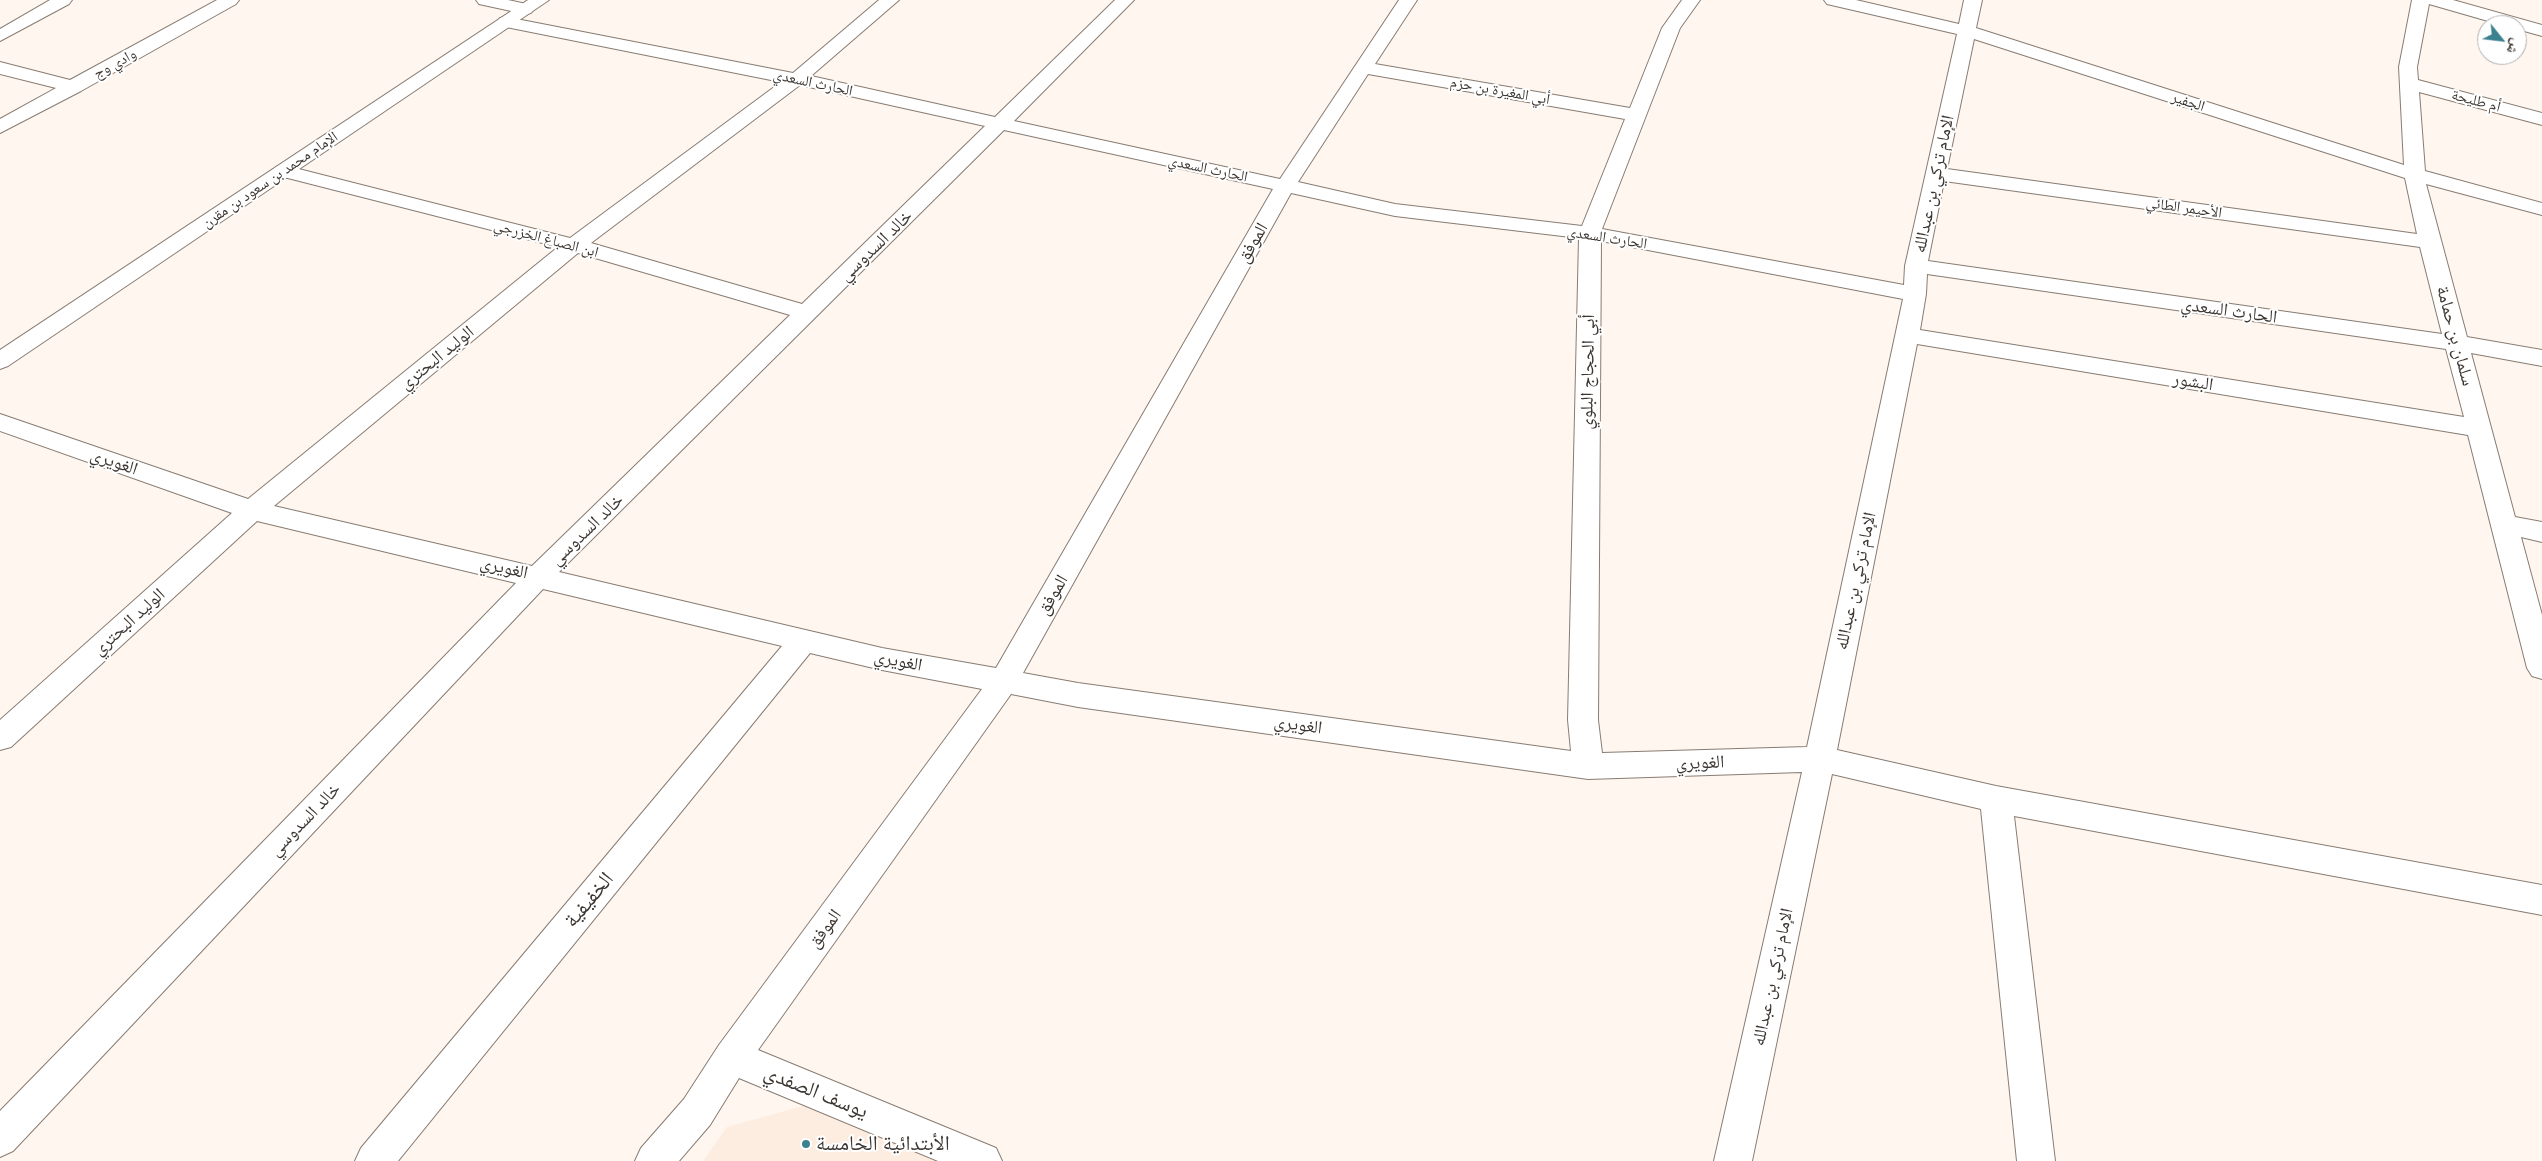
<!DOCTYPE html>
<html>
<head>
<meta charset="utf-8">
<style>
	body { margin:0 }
	#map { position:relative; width:2542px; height:1161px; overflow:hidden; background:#fff6f0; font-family:"IBM Plex Sans","Noto Naskh Arabic",sans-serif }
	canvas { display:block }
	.north { position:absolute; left:2477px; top:15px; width:50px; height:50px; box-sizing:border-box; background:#fff; border:1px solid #b1afad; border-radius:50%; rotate:119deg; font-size:14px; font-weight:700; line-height:20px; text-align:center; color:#3c3632 }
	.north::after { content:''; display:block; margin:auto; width:18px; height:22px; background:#3c818f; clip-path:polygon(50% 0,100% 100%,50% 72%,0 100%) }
</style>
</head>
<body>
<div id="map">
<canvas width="2542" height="1161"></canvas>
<div class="north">ش</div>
</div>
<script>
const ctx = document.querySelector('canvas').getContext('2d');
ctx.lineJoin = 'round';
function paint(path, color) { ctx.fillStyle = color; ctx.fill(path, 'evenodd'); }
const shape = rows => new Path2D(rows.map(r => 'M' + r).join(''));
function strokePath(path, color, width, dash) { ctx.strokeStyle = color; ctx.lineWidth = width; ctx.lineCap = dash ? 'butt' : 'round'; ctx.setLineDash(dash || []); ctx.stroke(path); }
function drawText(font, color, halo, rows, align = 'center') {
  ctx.font = font + ' "IBM Plex Sans","Noto Naskh Arabic",sans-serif'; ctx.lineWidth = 4; ctx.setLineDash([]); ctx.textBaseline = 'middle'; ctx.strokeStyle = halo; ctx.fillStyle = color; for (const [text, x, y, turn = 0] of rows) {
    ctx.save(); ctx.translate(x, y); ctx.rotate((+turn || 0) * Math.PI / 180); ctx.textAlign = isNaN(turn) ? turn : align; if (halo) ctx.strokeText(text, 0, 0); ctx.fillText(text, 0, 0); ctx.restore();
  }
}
const built = shape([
	[810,1104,935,1161,703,1161,727,1127]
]);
const minor = shape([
	[50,0,72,0,69,4,0,41,0,29,50,0],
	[217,0,239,0,236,4,81,91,0,133,0,119,56,88,0,74,0,62,70,80,217,0],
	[476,0,508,0,531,5,534,9,531,13,525,14,479,4,476,0],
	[879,0,899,0,811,76,995,117,1115,0,1134,0,1014,121,1280,179,1399,0,1417,0,1375,64,1630,108,1662,28,1682,0,1700,0,1680,28,1602,229,1904,285,1905,266,1957,34,1827,4,1824,0,1856,0,1959,24,1964,0,1982,0,1976,28,2404,165,2399,67,2412,0,2453,0,2542,25,2542,36,2517,29,2517,25,2502,25,2429,4,2417,67,2418,80,2542,113,2542,125,2419,92,2425,171,2542,203,2542,215,2426,184,2467,337,2542,350,2542,366,2471,353,2515,517,2542,522,2542,542,2521,537,2542,615,2542,679,2532,676,2527,668,2468,435,1917,344,1837,750,1996,786,2542,885,2542,915,2014,816,2055,1161,2017,1161,1981,809,1832,774,1752,1161,1714,1161,1802,772,1588,779,1078,707,1011,694,758,1050,996,1148,1002,1161,938,1161,739,1078,710,1125,679,1161,635,1161,641,1148,684,1099,719,1045,982,689,882,670,810,653,398,1161,355,1161,361,1148,782,646,543,589,13,1151,0,1157,0,1111,516,583,257,521,11,747,0,750,0,720,232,513,0,431,0,414,248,499,558,247,276,175,273,171,276,167,283,165,570,238,781,82,506,27,500,26,497,22,500,18,506,17,793,73,879,0],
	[1974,39,2405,178,2417,234,1947,169,1974,39],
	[1368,74,1625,119,1582,226,1395,204,1298,182,1368,74],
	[800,85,985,126,802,304,591,243,800,85],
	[1004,130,1273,189,996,668,882,648,559,572,1004,130],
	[1944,181,2420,247,2442,334,1928,261,1944,181],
	[1291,193,1395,216,1579,238,1568,720,1571,751,1078,683,1023,673,1291,193],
	[1601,241,1903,299,1807,747,1602,753,1598,720,1601,241],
	[578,253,790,315,532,566,274,506,578,253],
	[1927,274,2446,349,2464,417,1920,330,1926,294,1927,274]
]);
const tertiary = shape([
	[528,0,549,0,8,366,0,369,0,350,528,0]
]);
const markers = [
	[806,1144,5,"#3c818f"]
];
const farStreetnames = [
	["وادي وج",115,64,-29],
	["الحارث السعدي",813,83,12],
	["أبي المغيرة بن حزم",1500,91,10],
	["أم طليحة",2476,101,15],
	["الجفير",2188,102,18],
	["الحارث السعدي",1208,169,12],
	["الإمام محمد بن سعود بن مقرن",270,180,-34],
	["الأحيمر الطائي",2184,208,8],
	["الحارث السعدي",1607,238,9],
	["ابن الصباغ الخزرجي",546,239,15]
];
const streetNames = [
	["الإمام تركي بن عبدالله",1934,184,-78],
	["الموفق",1253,243,-60],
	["خالد السدوسي",876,246,-44],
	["الحارث السعدي",2229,311,8],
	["سلمان بن حمامة",2455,336,75],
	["الوليد البحتري",437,358,-39],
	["أبي الحجاج البلوي",1588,372,-89],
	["البشور",2193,382,9],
	["الغويري",114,462,19],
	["خالد السدوسي",587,530,-44],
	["الغويري",504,568,13],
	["الإمام تركي بن عبدالله",1856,581,-78],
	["الموفق",1053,595,-60],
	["الوليد البحتري",129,622,-42],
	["الغويري",898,661,11],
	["الغويري",1298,725,8],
	["الغويري",1700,763,-2],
	["خالد السدوسي",305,820,-46],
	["الموفق",825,929,-54],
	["الإمام تركي بن عبدالله",1773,977,-78]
];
const nearStreetnames = [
	["الخفيفية",589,900,-50],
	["يوسف الصفدي",816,1092,22]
];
const nearPoinames = [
	["الأبتدائية الخامسة",816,1144]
];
paint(built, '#fdede0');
strokePath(minor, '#887c72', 2);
strokePath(tertiary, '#887c72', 2);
paint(minor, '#fff');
paint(tertiary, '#fff');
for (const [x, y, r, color] of markers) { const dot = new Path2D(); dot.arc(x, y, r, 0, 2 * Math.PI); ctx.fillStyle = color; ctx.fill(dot); strokePath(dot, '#fff', 2); }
drawText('15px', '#3c3632', '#fff', farStreetnames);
drawText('18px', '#3c3632', '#fff', streetNames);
drawText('21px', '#3c3632', '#fff', nearStreetnames);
drawText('21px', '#3c3632', '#fff', nearPoinames, 'left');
</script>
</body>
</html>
